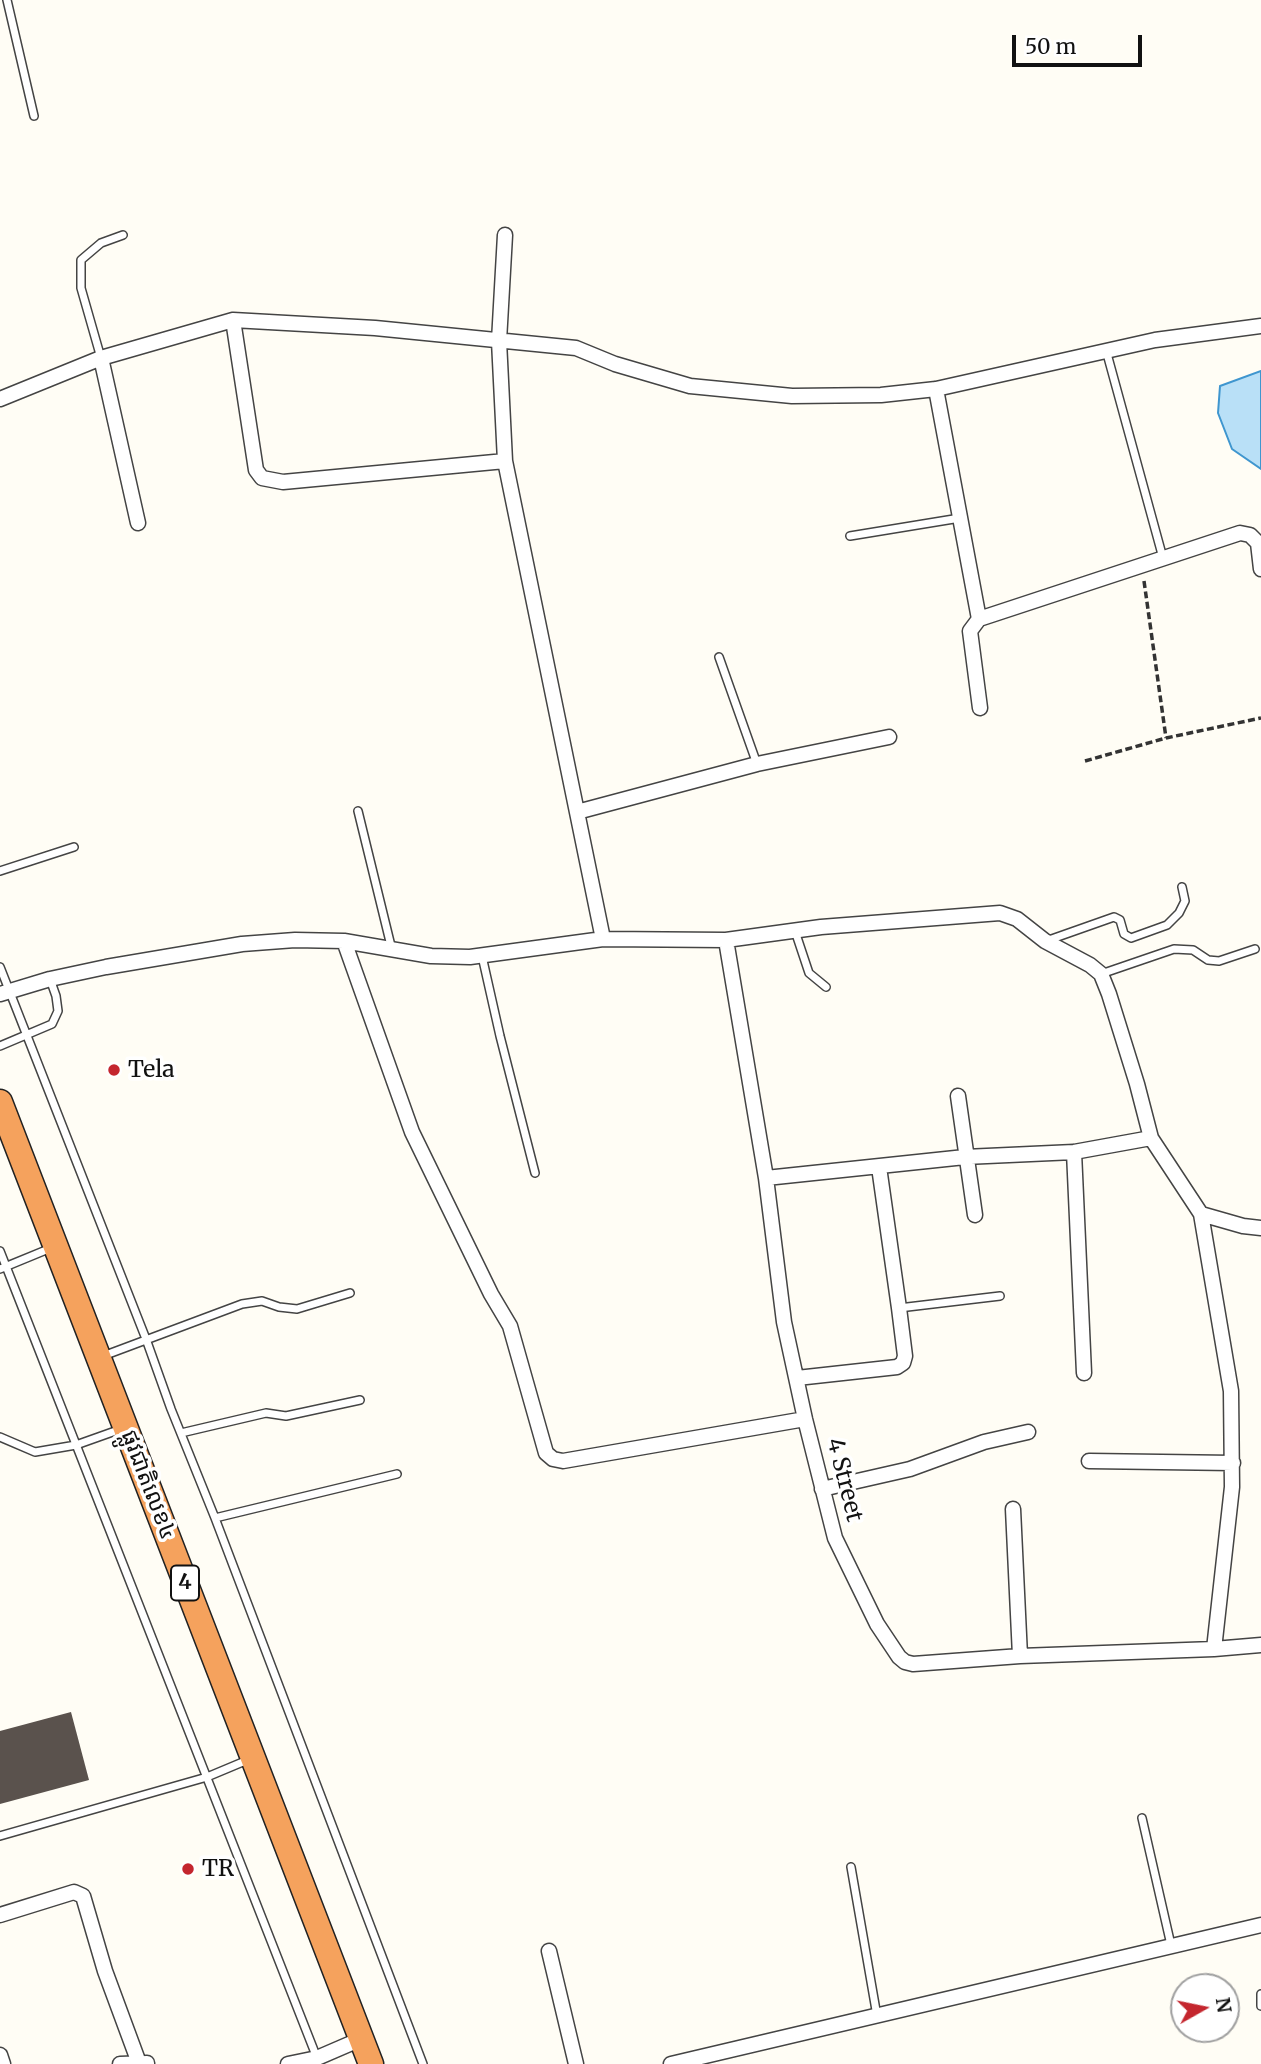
<!DOCTYPE html>
<html>
<head>
<meta charset="utf-8">
<style>
	body { margin:0 }
	#map { position:relative; width:1261px; height:2064px; overflow:hidden; background:#fffdf5; font-family:Merriweather,serif }
	canvas { display:block }
	.north { position:absolute; left:1170px; top:1973px; width:70px; height:70px; box-sizing:border-box; background:#fff; border:2px solid #a0a0a0; border-radius:50%; rotate:81deg; font-size:19px; font-weight:700; line-height:28px; text-align:center; color:#111 }
	.north::after { content:''; display:block; margin:auto; width:24px; height:32px; background:#c4262e; clip-path:polygon(50% 0,100% 100%,50% 72%,0 100%) }
	.scale { position:absolute; left:1012px; top:35px; width:130px; height:32px; box-sizing:border-box; border:4px solid #111; border-top:0; padding-left:9px; font-size:21px; line-height:24px; white-space:nowrap; color:#111; -webkit-text-stroke:5px #fff; paint-order:stroke }
</style>
</head>
<body>
<div id="map">
<canvas width="1261" height="2064"></canvas>
<div class="north">N</div>
<div class="scale">50 m</div>
</div>
<script>
const ctx = document.querySelector('canvas').getContext('2d');
ctx.lineJoin = 'round';
function paint(path, color) { ctx.fillStyle = color; ctx.fill(path, 'evenodd'); }
const shape = rows => new Path2D(rows.map(r => 'M' + r).join(''));
function strokePath(path, color, width, dash) { ctx.strokeStyle = color; ctx.lineWidth = width; ctx.lineCap = dash ? 'butt' : 'round'; ctx.setLineDash(dash || []); ctx.stroke(path); }
function drawText(font, color, halo, rows, align = 'center') {
  ctx.font = font + ' Merriweather,"Noto Sans Khmer",serif'; ctx.lineWidth = 7; ctx.setLineDash([]); ctx.textBaseline = 'middle'; ctx.strokeStyle = halo; ctx.fillStyle = color; for (const [text, x, y, turn = 0] of rows) {
    ctx.save(); ctx.translate(x, y); ctx.rotate((+turn || 0) * Math.PI / 180); ctx.textAlign = isNaN(turn) ? turn : align; if (halo) ctx.strokeText(text, 0, 0); ctx.fillText(text, 0, 0); ctx.restore();
  }
}
const water = shape([
	[1261,371,1261,469,1232,449,1218,413,1220,386,1261,371]
]);
const building = shape([
	[71,1712,89,1780,0,1804,0,1731]
]);
const path = shape([
	[1144,581,1166,738],
	[1085,761,1166,738,1261,718]
]);
const lane = shape([
	[7,0,34,116],
	[1106,350,1163,558],
	[101,358,81,288,81,260,101,243,123,235],
	[850,536,960,518],
	[719,657,757,764],
	[358,811,392,950],
	[0,871,74,847],
	[795,931,809,973,826,987],
	[1046,941,1114,917,1120,920,1124,934,1131,938,1167,925,1179,913,1185,901,1182,887],
	[482,956,500,1036,535,1173],
	[0,967,146,1339,171,1409,215,1518,423,2064],
	[1101,974,1174,949,1193,950,1208,960,1219,961,1255,949],
	[0,1046,52,1024,58,1011,56,996,50,979],
	[0,1251,317,2058],
	[0,1269,51,1248],
	[899,1308,1000,1296],
	[103,1356,242,1304,262,1301,279,1307,297,1309,350,1293],
	[181,1433,266,1413,286,1416,360,1400],
	[0,1437,35,1452,76,1445,121,1429],
	[215,1518,397,1474],
	[1142,1818,1171,1945],
	[0,1836,207,1777,250,1759],
	[851,1867,877,2016],
	[1261,1994,1261,2006]
]);
const street = shape([
	[505,235,499,341,505,461,603,939],
	[233,320,256,470,262,478,283,482,505,461],
	[101,358,138,523],
	[936,389,979,619,970,631,980,708],
	[0,399,101,358,233,320,375,328,576,348,615,364,690,386,792,396,881,395,936,389,1155,340,1261,326],
	[979,619,1240,533,1250,535,1258,543,1261,569],
	[577,812,757,764,889,737],
	[726,940,766,1178,784,1322,805,1419,835,1538,877,1624,899,1657,905,1662,913,1664,1020,1656,1214,1649,1261,1645],
	[344,941,412,1132,491,1294,510,1326,546,1453,553,1459,563,1461,805,1419],
	[0,994,50,979,106,967,242,944,295,940,344,941,431,956,470,957,603,939,726,940,821,927,1000,913,1017,919,1045,941,1090,965,1101,974,1109,994,1137,1084,1151,1138,1201,1214,1243,1226,1261,1228],
	[958,1096,975,1215],
	[1074,1152,1084,1373],
	[766,1178,965,1157,1074,1152,1151,1138],
	[1201,1214,1231,1391,1232,1487,1214,1649],
	[797,1378,897,1367,903,1363,905,1356,899,1308,879,1167],
	[1089,1461,1233,1463],
	[822,1489,910,1469,984,1442,1028,1432],
	[1013,1509,1020,1656],
	[0,1915,74,1892,83,1896,105,1971,139,2063],
	[549,1951,576,2064],
	[0,2055,3,2064],
	[120,2064,147,2063],
	[288,2064,317,2058,361,2039],
	[671,2064,1261,1925]
]);
const highway = shape([
	[0,1102,371,2064]
]);
const markers = [
	[114,1070,7,"#c4262e"],
	[188,1869,7,"#c4262e"]
];
const shields = [
	[185,1583,28]
];
const shieldNames = [
	["4",185,1583]
];
const poiNames = [
	["Tela",128,1070],
	["TR",202,1869]
];
const streetNames = [
	["4 Street",844,1480,76],
	["ផ្លូវជាតិលេខ៤",148,1485,69]
];
paint(water, '#b9e0f7');
strokePath(water, '#3f96cf', 2);
paint(building, '#5a524d');
strokePath(lane, '#444', 10);
strokePath(street, '#444', 17);
strokePath(highway, '#222', 27);
strokePath(path, '#333', 3.5, [7, 3.5]);
strokePath(lane, '#fff', 7);
strokePath(street, '#fff', 14);
strokePath(highway, '#f5a25d', 24);
for (const [x, y, r, color] of markers) { const dot = new Path2D(); dot.arc(x, y, r, 0, 2 * Math.PI); ctx.fillStyle = color; ctx.fill(dot); strokePath(dot, '#fff', 2.5); }
for (const [x, y, w] of shields) { const box = new Path2D(); box.roundRect(x - w / 2, y - 17.5, w, 35, 5); ctx.fillStyle = '#fff'; ctx.fill(box); strokePath(box, '#111', 2); }
drawText('bold 21px', '#111', null, shieldNames);
drawText('23px', '#111', '#fff', poiNames, 'left');
drawText('23px', '#111', '#fff', streetNames);
</script>
</body>
</html>
